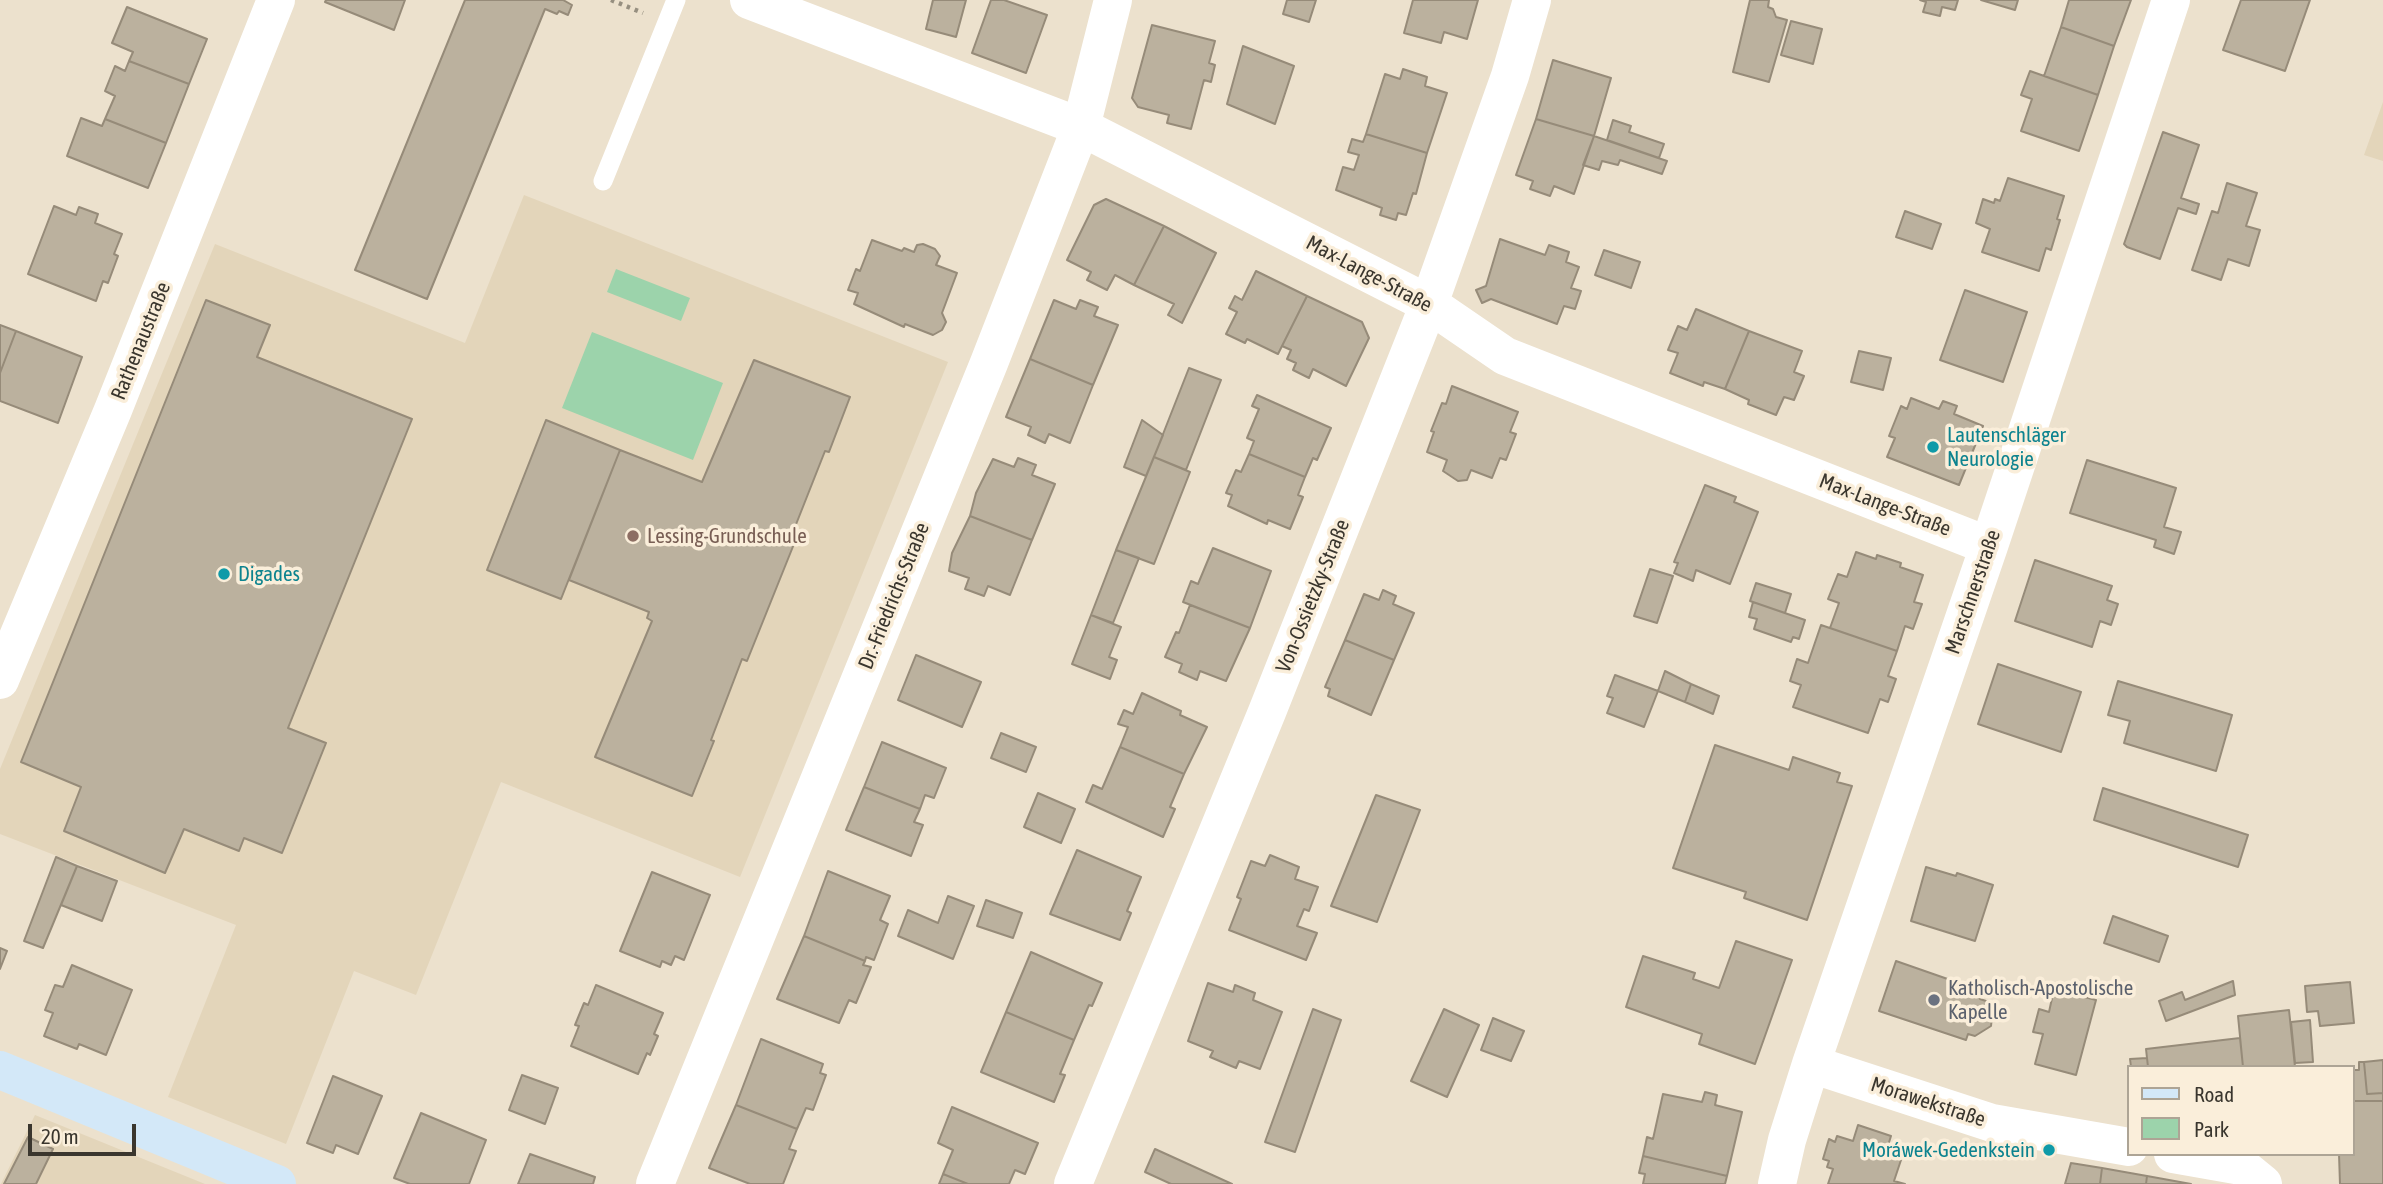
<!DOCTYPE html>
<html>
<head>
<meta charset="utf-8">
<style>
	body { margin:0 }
	#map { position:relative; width:2383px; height:1184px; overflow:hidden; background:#ece1cd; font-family:"Asap Condensed",sans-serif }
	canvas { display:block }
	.legend { position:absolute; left:2127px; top:1065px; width:228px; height:91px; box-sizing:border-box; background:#faeeda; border:2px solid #ada495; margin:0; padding:9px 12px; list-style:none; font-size:21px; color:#3a362e }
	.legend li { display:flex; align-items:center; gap:14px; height:35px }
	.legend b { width:35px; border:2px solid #ada495 }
	.scale { position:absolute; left:28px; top:1124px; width:108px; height:32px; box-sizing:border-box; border:4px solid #3a362e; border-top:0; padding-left:9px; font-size:21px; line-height:24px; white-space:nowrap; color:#3a362e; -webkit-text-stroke:5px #faeeda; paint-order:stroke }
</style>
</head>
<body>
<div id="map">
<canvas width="2383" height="1184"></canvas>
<ul class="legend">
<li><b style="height:9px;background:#d3e8f8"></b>Road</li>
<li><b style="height:19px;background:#9cd3ab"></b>Park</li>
</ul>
<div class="scale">20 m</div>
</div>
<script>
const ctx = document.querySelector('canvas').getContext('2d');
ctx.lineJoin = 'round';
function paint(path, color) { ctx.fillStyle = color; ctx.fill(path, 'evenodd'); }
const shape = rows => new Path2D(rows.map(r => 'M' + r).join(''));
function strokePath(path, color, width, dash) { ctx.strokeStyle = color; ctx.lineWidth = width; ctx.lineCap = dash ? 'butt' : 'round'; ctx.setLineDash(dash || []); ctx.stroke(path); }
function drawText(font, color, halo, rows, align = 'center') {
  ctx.font = font + ' "Asap Condensed",sans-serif'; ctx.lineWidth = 7; ctx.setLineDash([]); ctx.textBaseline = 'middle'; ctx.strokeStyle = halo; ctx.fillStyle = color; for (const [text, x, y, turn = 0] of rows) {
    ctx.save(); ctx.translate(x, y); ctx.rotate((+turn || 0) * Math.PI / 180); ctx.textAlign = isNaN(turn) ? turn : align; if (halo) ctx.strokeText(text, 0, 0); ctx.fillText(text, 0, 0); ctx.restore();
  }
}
const built = shape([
	[2383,102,2383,161,2364,155],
	[524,195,948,362,740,877,501,782,416,995,354,971,286,1144,168,1097,236,925,0,834,0,769,215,244,465,343],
	[35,1115,205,1184,1,1184]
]);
const green = shape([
	[616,269,690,298,681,321,607,292],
	[592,332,723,383,693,460,562,408]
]);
const building = shape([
	[326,0,405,0,394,30,325,2,326,0],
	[465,0,563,0,572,5,568,15,559,11,557,14,545,9,427,299,355,270,465,0],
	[933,0,966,0,956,37,926,29,933,0],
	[991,0,1004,0,1047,15,1026,73,972,53,991,0],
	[1287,0,1316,0,1309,22,1283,14,1287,0],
	[1413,0,1478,0,1467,39,1444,32,1441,43,1404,33,1413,0],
	[1750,0,1769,0,1768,7,1773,9,1776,17,1787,20,1769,82,1733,72,1750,0],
	[1920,0,1958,0,1955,10,1942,7,1940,16,1923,12,1926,2,1920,0],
	[1981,0,2018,0,2015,10,1981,0],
	[2069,0,2131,0,2114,46,2061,27,2069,0],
	[2241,0,2310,0,2285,71,2223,50,2241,0],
	[127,7,207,39,189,84,129,61,133,52,112,43,127,7],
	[1791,21,1822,29,1813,64,1781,55,1791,21],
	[1152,25,1215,41,1209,63,1215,65,1211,82,1204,80,1191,129,1167,123,1169,115,1138,107,1132,98,1152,25],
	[2061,27,2114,46,2098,95,2044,76,2061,27],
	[1243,46,1294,66,1275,124,1227,104,1243,46],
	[1553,60,1611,78,1594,136,1536,119,1553,60],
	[129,61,189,84,166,143,105,119,115,96,105,91,115,66,125,71,129,61],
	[1403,69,1427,77,1425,86,1447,93,1427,153,1366,134,1385,74,1400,79,1403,69],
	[2030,71,2098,95,2079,151,2021,131,2032,99,2021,95,2030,71],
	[81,118,102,126,105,119,166,143,148,188,67,156,81,118],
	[1536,119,1594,136,1574,194,1554,186,1550,196,1530,189,1533,181,1516,175,1536,119],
	[1613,120,1631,126,1629,132,1664,144,1659,158,1607,140,1613,120],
	[2163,132,2199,145,2181,198,2199,204,2196,214,2178,208,2160,259,2127,247,2124,244,2163,132],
	[1366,134,1427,153,1416,194,1413,193,1406,215,1398,213,1396,220,1380,215,1382,208,1336,190,1343,167,1354,170,1359,155,1348,152,1352,139,1363,142,1366,134],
	[1594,136,1667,161,1662,174,1620,160,1618,165,1602,161,1599,170,1583,165,1594,136],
	[2008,178,2064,196,2057,219,2060,220,2051,250,2046,248,2039,271,1982,252,1990,229,1976,223,1983,199,1994,203,1995,199,2000,201,2008,178],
	[2227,183,2257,193,2246,226,2260,230,2249,266,2228,259,2221,280,2192,270,2212,211,2218,213,2227,183],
	[1106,199,1164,226,1134,285,1115,275,1107,290,1087,280,1091,272,1067,260,1094,205,1106,199],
	[54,206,76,215,79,207,98,214,95,223,122,234,114,254,118,256,108,283,103,281,96,301,28,274,54,206],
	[1905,211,1941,224,1932,249,1896,237,1905,211],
	[1164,226,1216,253,1182,323,1168,315,1174,304,1134,285,1164,226],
	[1500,239,1545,255,1549,245,1569,252,1566,262,1579,267,1571,288,1581,291,1575,309,1564,306,1557,324,1491,299,1482,303,1476,290,1486,286,1500,239],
	[872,240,902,251,904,248,914,252,917,245,923,244,935,249,940,256,936,265,957,273,942,313,946,322,942,330,933,335,905,324,904,327,854,304,858,293,848,290,856,269,860,271,872,240],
	[1604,250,1640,262,1631,288,1595,275,1604,250],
	[1256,271,1307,296,1278,354,1247,339,1245,343,1226,334,1237,312,1229,308,1235,296,1242,300,1256,271],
	[1965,290,2027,312,2003,382,1940,360,1965,290],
	[1307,296,1362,322,1369,338,1346,386,1313,369,1309,378,1293,370,1296,363,1287,359,1291,350,1282,346,1307,296],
	[206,300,270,325,257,357,412,419,288,728,326,743,282,853,244,838,239,851,184,829,165,873,64,831,81,787,21,762,206,300],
	[1054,300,1076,309,1080,300,1098,307,1094,316,1118,325,1093,385,1030,359,1054,300],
	[1696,309,1749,331,1725,389,1704,382,1703,386,1670,373,1678,353,1668,350,1678,326,1687,330,1696,309],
	[0,325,16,331,0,373,0,325],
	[16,331,82,357,58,423,0,401,0,373,16,331],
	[1749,331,1802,351,1794,372,1804,376,1794,400,1784,397,1776,415,1748,404,1749,400,1725,389,1749,331],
	[1859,351,1891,358,1883,390,1851,382,1859,351],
	[1030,359,1093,385,1070,443,1049,434,1045,443,1028,435,1031,427,1006,417,1030,359],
	[754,360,850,397,829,452,825,451,793,532,798,534,747,661,742,659,711,740,714,741,692,796,595,757,652,621,647,618,649,612,569,580,620,450,702,482,754,360],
	[1189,368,1221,380,1186,470,1154,457,1189,368],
	[1452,386,1518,412,1510,432,1516,434,1506,460,1500,458,1492,478,1471,470,1467,480,1458,481,1443,471,1447,460,1427,452,1434,432,1431,431,1442,403,1446,404,1452,386],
	[1257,395,1331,428,1317,460,1313,458,1305,477,1249,454,1254,441,1247,438,1259,409,1252,406,1257,395],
	[1911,398,1939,409,1943,401,1957,406,1954,414,1983,426,1959,485,1887,457,1895,438,1889,436,1901,406,1907,409,1911,398],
	[546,420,620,450,561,599,487,570,546,420],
	[1142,420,1163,435,1146,476,1124,467,1142,420],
	[1249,454,1305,477,1298,495,1303,497,1290,529,1268,520,1267,524,1228,506,1232,495,1226,493,1236,470,1241,472,1249,454],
	[1154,457,1190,472,1154,564,1116,550,1154,457],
	[1018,458,1036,465,1032,475,1055,484,1032,540,970,516,976,493,993,459,1014,467,1018,458],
	[2087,460,2176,488,2164,527,2181,532,2174,554,2154,547,2156,540,2070,513,2087,460],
	[1705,485,1736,497,1734,502,1758,512,1730,584,1696,570,1693,581,1674,573,1678,563,1674,562,1705,485],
	[970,516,1032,540,1010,595,988,586,984,596,965,589,969,578,949,571,952,553,970,516],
	[1213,548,1271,571,1250,628,1183,602,1191,581,1198,584,1213,548],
	[1116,550,1139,558,1113,623,1091,615,1116,550],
	[1856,552,1876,559,1877,555,1901,563,1900,567,1923,575,1914,602,1922,604,1913,629,1905,626,1897,651,1830,628,1839,603,1828,599,1838,574,1847,577,1856,552],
	[2035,560,2112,586,2107,600,2118,604,2111,625,2100,621,2092,647,2015,621,2035,560],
	[1650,569,1673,576,1657,623,1634,616,1650,569],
	[1756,583,1791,594,1785,613,1750,601,1756,583],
	[1383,590,1396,596,1393,604,1414,613,1394,660,1345,640,1364,594,1379,600,1383,590],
	[1753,602,1805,620,1799,639,1793,637,1791,642,1754,629,1757,619,1749,617,1753,602],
	[1190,605,1250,628,1226,681,1200,671,1197,680,1179,672,1182,664,1165,657,1176,632,1179,633,1190,605],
	[1091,615,1121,627,1109,657,1117,660,1110,679,1072,664,1091,615],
	[1821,625,1897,651,1888,676,1896,679,1888,702,1880,699,1868,733,1793,707,1801,685,1790,681,1797,659,1808,663,1821,625],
	[1345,640,1394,660,1371,715,1328,696,1330,689,1325,687,1345,640],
	[916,655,981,682,962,727,898,700,916,655],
	[1998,664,2081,692,2061,752,1978,724,1998,664],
	[1665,671,1691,684,1685,702,1658,691,1665,671],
	[1615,675,1658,691,1644,727,1607,713,1613,698,1607,696,1615,675],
	[2118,681,2232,715,2216,771,2124,743,2130,721,2108,715,2118,681],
	[1691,684,1719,696,1713,714,1685,702,1691,684],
	[1142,693,1181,711,1180,715,1207,727,1184,774,1120,747,1128,727,1118,724,1124,710,1133,714,1142,693],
	[1001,733,1036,747,1026,772,991,758,1001,733],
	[882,742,946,768,934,798,925,795,920,809,864,787,882,742],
	[1715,745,1789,770,1793,757,1840,773,1837,782,1852,786,1807,920,1744,898,1746,892,1673,868,1715,745],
	[1120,747,1184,774,1170,807,1175,809,1163,837,1086,802,1093,785,1102,789,1120,747],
	[864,787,920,809,914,822,923,825,911,856,846,830,864,787],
	[2103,788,2248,835,2238,867,2094,820,2103,788],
	[1038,793,1075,809,1061,843,1024,827,1038,793],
	[1376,795,1420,810,1377,922,1331,906,1376,795],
	[1077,850,1141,877,1127,911,1131,913,1120,940,1050,914,1077,850],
	[1270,855,1299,867,1295,879,1318,887,1309,911,1304,909,1297,926,1317,933,1306,960,1229,930,1241,899,1237,897,1251,861,1265,866,1270,855],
	[56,857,77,866,43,948,24,941,56,857],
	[77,866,117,881,102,921,61,905,77,866],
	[1926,867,1956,876,1957,873,1993,885,1975,941,1911,921,1926,867],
	[828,871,890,896,880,920,888,924,874,960,866,957,865,961,804,936,828,871],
	[652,872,710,895,684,960,675,956,671,965,662,961,660,967,620,951,652,872],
	[948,896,974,906,953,959,898,936,908,910,938,923,948,896],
	[986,900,1022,913,1013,938,977,926,986,900],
	[2113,916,2168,936,2159,962,2104,943,2113,916],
	[804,936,865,961,863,965,871,967,856,1003,849,1000,839,1023,777,999,804,936],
	[1736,941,1792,960,1755,1064,1699,1044,1702,1034,1626,1007,1643,956,1695,973,1693,979,1719,988,1736,941],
	[0,948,7,951,0,969,0,948],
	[1031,952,1102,983,1092,1006,1089,1005,1074,1040,1006,1012,1031,952],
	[1896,961,1982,991,1980,999,1989,1002,1992,1017,1991,1026,1975,1036,1968,1034,1966,1040,1879,1011,1896,961],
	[72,965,132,990,106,1055,79,1044,77,1049,44,1036,53,1013,45,1010,55,985,63,987,72,965],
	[2233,981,2235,995,2166,1021,2159,1001,2182,992,2185,1000,2233,981],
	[2350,982,2354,1023,2320,1026,2318,1011,2307,1012,2305,986,2350,982],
	[1208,983,1233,992,1235,985,1255,993,1253,1000,1282,1012,1260,1069,1239,1061,1236,1068,1210,1057,1213,1051,1188,1041,1208,983],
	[596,985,663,1013,654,1034,658,1036,650,1055,647,1053,638,1074,571,1046,579,1026,575,1025,584,1003,588,1005,596,985],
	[2054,989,2096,1000,2076,1075,2035,1064,2043,1034,2033,1032,2039,1009,2049,1012,2054,989],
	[1313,1009,1341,1020,1295,1152,1265,1142,1313,1009],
	[1444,1009,1479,1025,1447,1097,1411,1081,1444,1009],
	[2289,1010,2295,1067,2243,1067,2238,1016,2289,1010],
	[1006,1012,1074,1040,1060,1074,1065,1075,1054,1102,981,1072,1006,1012],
	[1493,1018,1524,1031,1511,1061,1481,1050,1493,1018],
	[2310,1020,2313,1062,2295,1063,2291,1022,2310,1020],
	[2240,1038,2243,1067,2148,1067,2146,1049,2240,1038],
	[761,1039,823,1064,820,1073,826,1075,813,1110,806,1108,797,1129,736,1105,761,1039],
	[2147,1058,2148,1067,2131,1067,2130,1059,2147,1058],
	[2383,1060,2383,1093,2367,1094,2364,1062,2383,1060],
	[2359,1062,2364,1062,2367,1094,2383,1093,2383,1101,2353,1101,2353,1070,2359,1070,2359,1062],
	[522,1075,558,1088,545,1124,509,1110,522,1075],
	[333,1076,382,1096,358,1154,336,1145,333,1153,307,1143,333,1076],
	[1705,1092,1717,1095,1715,1105,1742,1112,1727,1176,1643,1156,1647,1137,1653,1139,1663,1094,1702,1102,1705,1092],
	[2353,1101,2383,1101,2383,1184,2340,1184,2339,1154,2353,1154,2353,1101],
	[736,1105,797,1129,789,1149,796,1151,783,1184,750,1184,709,1168,736,1105],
	[952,1107,1038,1143,1025,1174,1015,1170,1009,1184,968,1184,943,1174,953,1150,938,1143,952,1107],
	[421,1113,486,1140,469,1184,410,1184,394,1178,421,1113],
	[1858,1125,1891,1136,1886,1152,1902,1157,1894,1181,1905,1184,1828,1184,1833,1169,1827,1167,1829,1161,1823,1159,1829,1139,1835,1142,1837,1136,1853,1141,1858,1125],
	[28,1137,53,1149,36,1184,4,1184,28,1137],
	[1155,1149,1232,1184,1171,1184,1145,1172,1155,1149],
	[530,1154,595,1177,593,1184,518,1184,530,1154],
	[1643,1156,1727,1176,1725,1184,1643,1184,1645,1174,1639,1173,1643,1156],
	[2071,1163,2102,1168,2100,1184,2065,1184,2071,1163],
	[2102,1168,2147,1176,2146,1184,2100,1184,2102,1168],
	[943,1174,968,1184,939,1184,943,1174],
	[2147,1176,2191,1184,2146,1184,2147,1176]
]);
const path = shape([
	[611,0,643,13]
]);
const lane = shape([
	[603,181,676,0]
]);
const street = shape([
	[749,0,1081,127,1429,304,1505,356,1989,546],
	[0,680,113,410,276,0],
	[1811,1064,1992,1123,2129,1147],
	[2173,1154,2241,1166,2263,1184],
	[655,1184,989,363,1081,127,1113,0],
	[1073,1184,1267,712,1429,304,1510,76,1532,0],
	[1777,1184,1787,1140,1811,1064,1989,546,2171,0]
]);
const primary = shape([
	[0,1070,277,1184]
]);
const markers = [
	[1933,447,7,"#0f9aa8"],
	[633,536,7,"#8d6e63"],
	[224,574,7,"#0f9aa8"],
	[1934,1000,7,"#6b7280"],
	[2049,1150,7,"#0f9aa8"]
];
const streetNames = [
	["Max-Lange-Straße",1369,274,28],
	["Rathenaustraße",141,341,-68],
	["Max-Lange-Straße",1885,505,21],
	["Marschnerstraße",1973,592,-71],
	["Dr.-Friedrichs-Straße",894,596,-68],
	["Von-Ossietzky-Straße",1313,596,-68],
	["Morawekstraße",1928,1102,18]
];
const cultureNames = [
	["Lautenschläger",1947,435],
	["Neurologie",1947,459],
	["Digades",238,574],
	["Moráwek-Gedenkstein",2035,1150,"right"]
];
const educationNames = [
	["Lessing-Grundschule",647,536]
];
const worshipNames = [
	["Katholisch-Apostolische",1948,988],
	["Kapelle",1948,1012]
];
paint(built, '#e3d5ba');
paint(green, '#9cd3ab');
paint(building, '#bbb19e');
strokePath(building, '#968b79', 2);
strokePath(path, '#968f80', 4.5, [3.5, 5]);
strokePath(lane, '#fff', 19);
strokePath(street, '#fff', 38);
strokePath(primary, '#d3e8f8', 38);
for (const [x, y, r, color] of markers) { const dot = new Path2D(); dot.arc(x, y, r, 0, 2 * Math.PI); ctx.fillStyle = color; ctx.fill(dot); strokePath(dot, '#faeeda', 2.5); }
drawText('21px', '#3a362e', '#faeeda', streetNames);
drawText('21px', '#0d838f', '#faeeda', cultureNames, 'left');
drawText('21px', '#785e54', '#faeeda', educationNames, 'left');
drawText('21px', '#5b616d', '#faeeda', worshipNames, 'left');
</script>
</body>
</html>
